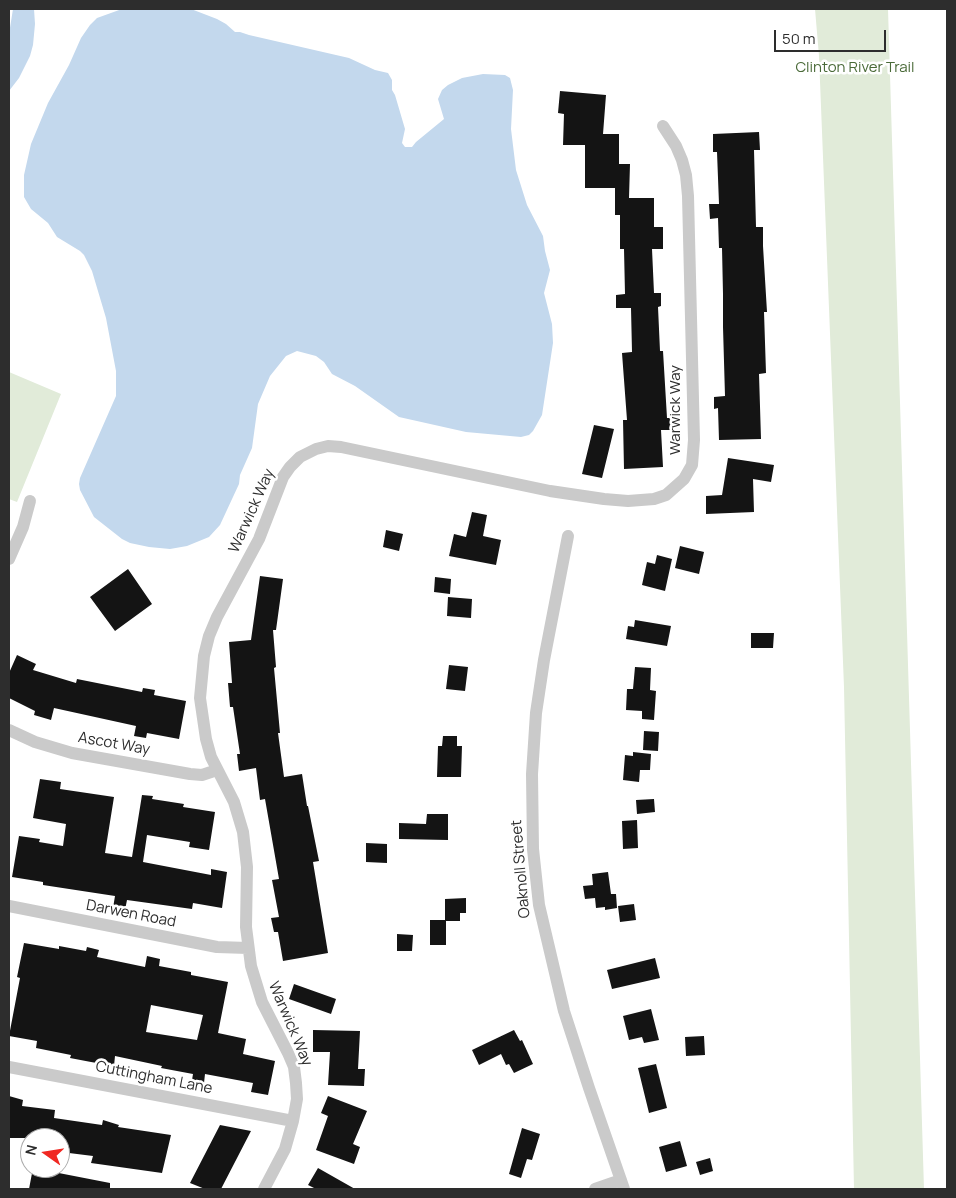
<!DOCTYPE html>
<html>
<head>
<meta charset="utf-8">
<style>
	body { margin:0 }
	#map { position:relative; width:956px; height:1198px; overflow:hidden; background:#fff; font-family:Manrope,sans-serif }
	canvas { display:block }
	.frame { position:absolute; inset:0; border:10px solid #2d2d2d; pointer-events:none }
	.north { position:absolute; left:20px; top:1128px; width:50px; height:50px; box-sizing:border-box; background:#fff; border:1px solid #ababab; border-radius:50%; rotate:283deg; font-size:14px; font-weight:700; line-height:20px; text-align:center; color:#2d2d2d }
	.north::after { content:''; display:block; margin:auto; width:18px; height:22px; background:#f02822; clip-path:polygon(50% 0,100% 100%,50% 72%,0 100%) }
	.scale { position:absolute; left:774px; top:30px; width:112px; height:22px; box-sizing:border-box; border:2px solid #2d2d2d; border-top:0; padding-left:6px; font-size:15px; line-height:18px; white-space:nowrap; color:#2d2d2d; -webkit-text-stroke:4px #fff; paint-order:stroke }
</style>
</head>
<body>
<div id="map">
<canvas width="956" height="1198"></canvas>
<div class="frame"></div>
<div class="north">N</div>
<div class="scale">50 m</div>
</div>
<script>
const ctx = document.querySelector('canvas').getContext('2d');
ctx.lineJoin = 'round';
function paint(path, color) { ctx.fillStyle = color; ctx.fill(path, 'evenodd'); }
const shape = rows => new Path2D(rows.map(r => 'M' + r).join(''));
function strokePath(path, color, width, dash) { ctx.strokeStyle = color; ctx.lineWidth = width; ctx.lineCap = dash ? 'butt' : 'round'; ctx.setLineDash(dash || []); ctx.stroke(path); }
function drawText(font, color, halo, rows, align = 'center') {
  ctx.font = font + ' Manrope,sans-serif'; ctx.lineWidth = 5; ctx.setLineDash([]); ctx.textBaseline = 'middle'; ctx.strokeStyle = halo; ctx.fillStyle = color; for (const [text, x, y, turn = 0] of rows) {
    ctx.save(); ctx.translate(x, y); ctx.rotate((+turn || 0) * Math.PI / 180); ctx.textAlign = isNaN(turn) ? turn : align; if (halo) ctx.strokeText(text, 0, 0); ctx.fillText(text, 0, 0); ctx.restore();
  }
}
const green = shape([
	[815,9,888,9,924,1189,854,1189,844,687,819,56],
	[9,372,61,394,17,502,9,499]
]);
const water = shape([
	[13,9,34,9,35,24,33,45,30,56,19,78,9,91,9,34],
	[122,9,191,9,217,19,226,24,235,32,240,32,249,35,349,58,375,70,388,73,392,80,392,90,395,95,405,129,402,143,405,147,412,147,416,142,444,119,438,99,442,90,448,85,462,78,483,74,505,75,510,78,513,90,511,129,516,170,527,205,543,236,545,251,550,270,544,293,552,324,553,343,542,415,533,431,529,435,521,437,466,432,399,417,355,386,332,374,324,362,316,356,297,351,286,356,270,376,258,404,252,448,240,475,239,484,220,525,209,537,187,546,170,549,149,547,130,543,122,539,94,517,80,490,79,484,80,478,116,396,116,371,106,318,92,271,84,255,80,251,57,237,48,223,31,209,24,197,24,175,31,144,48,103,69,65,81,38,90,25,97,18]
]);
const building = shape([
	[560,91,606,95,603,134,619,134,619,164,630,164,629,198,654,198,654,227,663,227,663,249,652,249,654,293,661,293,661,306,658,307,660,351,663,351,667,418,674,418,674,430,661,430,663,467,624,469,623,420,627,420,622,353,632,352,631,308,616,308,616,295,625,294,624,249,620,249,620,215,615,215,615,188,585,188,585,145,563,145,564,114,558,113],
	[759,132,760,150,754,150,756,227,763,227,763,246,767,312,764,312,766,373,759,374,761,439,719,440,718,408,714,409,714,397,725,396,723,327,723,294,722,248,719,248,718,218,710,219,709,204,719,204,717,152,713,152,713,134],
	[594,425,614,429,602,478,582,474],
	[728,458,774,465,771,482,753,479,754,512,706,514,706,496,722,495],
	[472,512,487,515,483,536,501,540,496,565,449,556,454,534,466,537],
	[386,530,403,534,399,551,383,547],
	[680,546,704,552,699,574,675,568],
	[657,555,672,559,665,591,642,585,647,562,655,564],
	[128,569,152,604,115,631,90,597],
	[260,576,283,579,276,630,273,630,276,667,274,668,280,733,278,733,284,777,302,774,307,806,308,806,319,861,313,862,328,953,283,961,278,932,274,932,271,918,279,917,272,880,279,879,265,799,260,800,256,768,239,771,237,754,240,754,233,707,230,707,228,683,232,683,229,642,251,640],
	[435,577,451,579,450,594,434,592],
	[448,597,472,599,471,618,447,616],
	[635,620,671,626,667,646,626,639,628,626,634,627],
	[751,633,774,633,773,648,751,648],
	[17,655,36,664,33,670,76,683,77,679,142,692,143,688,155,690,154,695,186,701,179,739,147,733,146,738,134,736,136,726,54,708,51,720,34,715,35,711,9,698,9,673],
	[449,665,468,667,465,691,446,689],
	[635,667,651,668,650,690,656,691,654,720,642,719,642,711,626,710,627,689,633,689],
	[644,731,659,732,658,751,643,750],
	[443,736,457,736,457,746,462,746,461,777,437,777,438,746,442,746],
	[633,752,651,754,650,770,640,770,639,782,623,780,625,755,633,756],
	[40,779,61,782,60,789,114,797,105,853,132,857,142,795,153,796,152,799,184,804,183,807,215,812,209,850,189,847,190,842,147,835,143,862,211,875,211,869,227,872,222,908,193,903,192,909,127,900,125,910,113,908,115,896,43,885,43,882,12,877,19,836,40,839,39,842,63,846,66,824,33,818],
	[654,799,655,812,637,814,636,800],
	[427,814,448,814,448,840,399,839,399,823,426,824],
	[637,820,638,848,623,849,622,821],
	[366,843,387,844,387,863,366,862],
	[608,872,611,894,616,894,617,908,605,910,605,907,596,908,595,898,585,899,583,886,593,885,592,874],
	[466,898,466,913,460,913,460,921,446,921,446,945,430,945,430,920,445,920,445,899],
	[634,904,636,920,620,922,618,906],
	[397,934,413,935,412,951,397,951],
	[24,943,59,949,59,946,86,951,87,947,99,950,97,957,145,967,147,956,160,959,159,966,191,972,191,975,228,982,218,1033,246,1039,243,1054,275,1061,268,1095,251,1092,253,1083,205,1074,204,1083,192,1080,193,1074,161,1068,162,1066,115,1056,114,1066,91,1062,70,1058,71,1055,36,1048,37,1041,9,1036,20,978,17,977],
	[151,1005,203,1015,197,1040,146,1032],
	[655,958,660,978,612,989,607,970],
	[294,984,336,999,331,1014,289,999],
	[651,1009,659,1040,644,1043,642,1037,629,1040,623,1016],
	[313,1030,360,1031,358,1069,365,1069,364,1086,328,1085,330,1052,313,1052],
	[514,1030,520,1041,522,1040,533,1064,514,1073,509,1064,506,1065,501,1054,479,1065,472,1050],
	[704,1036,705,1055,686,1056,685,1037],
	[656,1064,667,1108,649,1113,638,1068],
	[9,1096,23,1100,22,1106,55,1110,54,1118,102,1125,103,1120,119,1125,118,1127,171,1135,162,1173,91,1163,93,1156,61,1152,63,1138,9,1138],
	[328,1096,367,1111,353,1144,360,1147,354,1164,316,1150,328,1116,321,1113],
	[220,1125,251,1131,221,1189,205,1189,190,1183],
	[522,1128,540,1134,532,1160,527,1159,521,1178,509,1174],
	[680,1141,687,1166,666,1172,659,1147],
	[710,1158,713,1171,700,1175,696,1162],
	[33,1168,110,1183,110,1189,29,1189],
	[318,1168,355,1189,316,1189,308,1185]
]);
const street = shape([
	[568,536,544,660,536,713,532,774,533,849,539,905,564,1011,589,1088,624,1189],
	[9,559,23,527,30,501],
	[9,730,35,742,72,753,190,774,202,775,217,770],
	[9,906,217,947,248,948],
	[9,1067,293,1121],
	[264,1189,285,1149,293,1121,297,1099,296,1083,294,1067,288,1053,262,1002,251,966,246,927,247,867,243,832,234,802,211,757,206,739,200,698,204,656,209,636,217,617,259,539,283,477,290,467,300,457,316,449,328,446,341,447,550,491,604,499,628,501,654,499,666,495,684,479,692,465,694,440,688,196,686,175,682,160,676,146,663,126],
	[595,1189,621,1180]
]);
const parkNames = [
	["Clinton River Trail",855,68]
];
const streetNames = [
	["Warwick Way",676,410,-90],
	["Warwick Way",252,511,-66],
	["Ascot Way",114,744,10],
	["Oaknoll Street",521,869,-95],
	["Darwen Road",131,914,11],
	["Warwick Way",290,1024,67],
	["Cuttingham Lane",154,1078,11]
];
paint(green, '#e1ebd9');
paint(water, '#c3d8ed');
paint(building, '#141414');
strokePath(street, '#cacaca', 12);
drawText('15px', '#4a6a38', '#fff', parkNames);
drawText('15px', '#2d2d2d', '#fff', streetNames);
</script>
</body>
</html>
